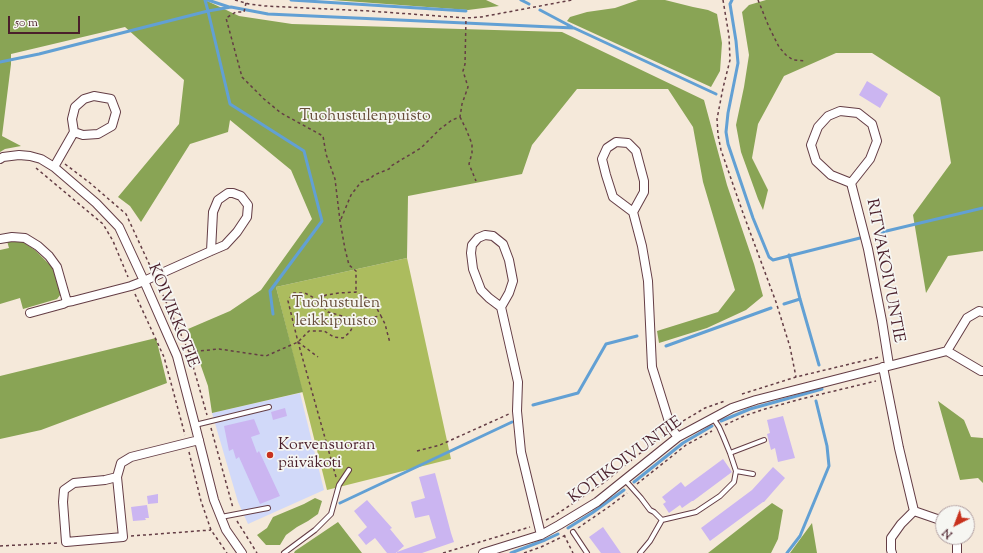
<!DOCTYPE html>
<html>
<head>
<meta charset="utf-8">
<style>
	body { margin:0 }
	#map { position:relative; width:983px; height:553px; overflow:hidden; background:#f5e9da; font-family:"Sorts Mill Goudy",serif }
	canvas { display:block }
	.north { position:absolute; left:935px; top:505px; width:40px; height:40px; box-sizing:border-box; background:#f6f6f2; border:1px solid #b1a0a2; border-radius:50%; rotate:222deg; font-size:11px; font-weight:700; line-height:16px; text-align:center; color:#4a1f2b }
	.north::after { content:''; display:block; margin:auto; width:14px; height:18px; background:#c8321e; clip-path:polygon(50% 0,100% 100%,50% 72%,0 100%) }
	.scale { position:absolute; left:8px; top:16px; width:72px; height:18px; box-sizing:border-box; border:2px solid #4a1f2b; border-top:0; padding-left:5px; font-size:12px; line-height:14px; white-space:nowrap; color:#4a1f2b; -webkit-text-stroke:3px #f6f6f2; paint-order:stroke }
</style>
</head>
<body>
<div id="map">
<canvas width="983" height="553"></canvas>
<div class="north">N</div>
<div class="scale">50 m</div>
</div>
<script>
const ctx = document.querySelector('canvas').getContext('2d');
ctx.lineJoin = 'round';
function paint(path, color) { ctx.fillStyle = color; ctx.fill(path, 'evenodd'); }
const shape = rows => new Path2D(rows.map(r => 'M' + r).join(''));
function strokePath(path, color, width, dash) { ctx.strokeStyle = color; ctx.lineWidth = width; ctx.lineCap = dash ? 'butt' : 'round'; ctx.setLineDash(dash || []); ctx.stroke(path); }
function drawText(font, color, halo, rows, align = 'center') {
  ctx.font = font + ' "Sorts Mill Goudy",serif'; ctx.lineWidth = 3.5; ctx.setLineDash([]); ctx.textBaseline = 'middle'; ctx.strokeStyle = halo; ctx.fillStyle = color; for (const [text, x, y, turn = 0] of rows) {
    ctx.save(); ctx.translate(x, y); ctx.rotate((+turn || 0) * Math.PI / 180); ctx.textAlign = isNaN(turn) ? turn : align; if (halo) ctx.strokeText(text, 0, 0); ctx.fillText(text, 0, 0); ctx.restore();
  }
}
const built = shape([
	[300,393,324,490,248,524,238,502,212,413]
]);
const green = shape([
	[407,258,451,459,327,490,276,287]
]);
const forest = shape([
	[0,0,205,0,239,16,292,24,562,32,704,100,727,185,754,264,763,296,746,310,707,328,659,343,657,331,718,312,735,290,703,182,693,127,668,89,577,89,532,145,522,174,408,196,407,258,276,287,303,392,212,413,208,386,188,329,230,311,261,290,312,219,291,170,230,120,228,132,190,144,141,222,130,206,118,197,179,124,184,80,125,27,11,54,11,64,2,136,21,146,5,149,0,152],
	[332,0,486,0,499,6,468,10],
	[638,0,665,0,693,7,708,10,717,14,722,43,720,71,711,87,567,21,570,17,587,12,615,8],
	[766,0,983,0,983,251,948,256,926,293,913,215,951,163,940,97,872,53,836,53,784,76,758,124,752,158,768,190,763,210,758,199,741,152,736,125,744,87,749,55,742,12,749,5],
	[11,240,23,242,35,250,54,269,61,294,57,299,23,309,20,298,0,304,0,250,9,248,7,241],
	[156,338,167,383,41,430,0,439,0,376],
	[938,401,964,420,971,437,983,438,983,483,978,478,960,480],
	[315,498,322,501,318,514,308,521,297,527,286,535,280,545,266,545,257,535,267,528,273,517,304,504],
	[772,503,783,510,778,539,771,553,708,553],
	[338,522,362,553,294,553,295,551],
	[812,523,817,553,790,553]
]);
const stream = shape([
	[205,0,208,11,230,104,304,151,322,221,270,291,273,314],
	[208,0,229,7],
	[291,0,466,11],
	[521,0,529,4],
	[732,0,730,4,736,41,738,63,728,113,726,132,728,144,753,218,769,257,773,260,860,238],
	[540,10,572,27],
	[0,62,39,54,208,11,231,7,268,14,574,28,716,94],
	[874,234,983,208],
	[789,255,800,299,819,365],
	[784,304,800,299],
	[666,346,771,308],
	[533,405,578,393,606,344,637,336],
	[721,421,750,409,822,389],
	[634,482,683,443,712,426],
	[340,503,512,422],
	[568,528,592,513,624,490],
	[511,553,545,540,558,534],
	[787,553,800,536,829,466,827,446,816,401]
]);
const building = shape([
	[867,81,888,94,880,108,859,95],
	[285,408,287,416,273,420,271,412],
	[783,416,795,458,778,462,775,448,771,450,767,434,770,433,767,420],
	[254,419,260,434,251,437,257,453,259,451,280,496,260,504,239,457,236,459,233,449,229,451,224,426],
	[723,459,732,472,693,501,692,501,682,508,680,505,669,513,663,504,666,502,662,497,681,482,685,487],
	[773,467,785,478,764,502,763,502,710,541,701,528,752,490],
	[435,473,451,533,454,542,422,553,397,553,397,552,396,553,387,553,375,538,366,545,358,535,367,527,354,511,367,500,392,528,390,529,404,546,397,552,436,538,429,515,415,518,411,502,425,498,419,477],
	[158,494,158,503,148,504,147,496],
	[147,505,149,518,145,518,146,520,133,521,131,507],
	[603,527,621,553,601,553,589,537]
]);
const path = shape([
	[235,0,249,4,265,6,369,11,466,18,481,17,572,0],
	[723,0,729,36,730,60,723,88,717,119,718,135,721,150,743,213,776,302,790,347,796,377],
	[758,0,769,27,779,47,786,55,793,60,805,61],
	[246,3,244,12,236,12,226,18,242,77,264,99,281,113,323,136,326,154,335,179,340,221,345,249,349,265,356,271,356,292],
	[460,117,466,129,472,144,472,153,469,164,476,181],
	[65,164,90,183,126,214,151,268],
	[36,168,103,224,113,241,128,277],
	[341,219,351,195,361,182,370,179,374,175,389,169,391,166,421,148,440,129,452,120,460,117,462,104,468,87,463,71,465,64,466,18],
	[158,284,189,352,207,415],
	[135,294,164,357,185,435],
	[319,299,326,295,339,293,356,292,368,299,376,307,381,316],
	[298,342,318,357],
	[189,352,219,349,266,356,298,342,309,331,324,331,334,337,343,338,350,332,356,320],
	[742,394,796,377,879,357],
	[678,424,705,408,725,401],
	[725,425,744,416,765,409,801,399,876,381],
	[211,428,233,508],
	[417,451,440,445,509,414],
	[189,452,201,501,211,530,227,553],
	[336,477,298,342,288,301,293,293,305,293,318,300,328,312,356,320,381,316,385,324,390,343],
	[637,484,686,445,712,431],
	[546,520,554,516,602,484,664,434],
	[237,521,257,553],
	[578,528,610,506,627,493],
	[564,535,573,553],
	[131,536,211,530],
	[0,546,57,543],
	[443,553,530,527],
	[524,553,541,547,566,535]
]);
const lane = shape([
	[195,425,269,407],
	[730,453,764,440],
	[736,471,753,474],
	[625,480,641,498,650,510,654,512,662,520,696,512,720,496,734,482,736,471,730,453,723,436,719,427,713,418],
	[221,517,268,508],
	[573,532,587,553],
	[284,553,315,530,331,514,339,485,349,470],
	[640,553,650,541,662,520]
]);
const street = shape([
	[0,159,3,157,19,155,30,156,41,159,54,167,96,203,119,227,144,281,177,356,195,425,214,500,226,530,242,553],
	[54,167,74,132,83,135,98,134,112,126,116,112,111,99,94,96,84,99,75,107,72,119,74,132],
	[851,183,831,175,816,161,811,145,818,127,828,116,840,111,858,113,872,124,877,141,870,159,851,183,868,249,882,321,889,365],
	[633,212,613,197,606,175,602,159,607,148,616,142,628,143,636,151,644,181,644,192,633,212,642,246,648,281,652,367,671,428,678,437],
	[0,239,12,237,25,238,38,246,49,256,57,267,67,302,73,301,131,286,144,281,211,251,225,245,237,232,247,217,248,205,241,196,233,193,228,193,218,200,213,212,211,251],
	[501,307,489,298,481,290,473,269,471,253,472,245,478,238,485,235,493,236,503,244,509,260,513,281,509,293,501,307,518,382,517,411,521,452,541,535],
	[30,313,63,304,67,302],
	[947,351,967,318,979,311,983,312],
	[883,367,899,448,914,511],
	[117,477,123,537,66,542,63,502,64,490,74,483,105,480,117,477,121,463,131,457,199,440],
	[914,511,943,521],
	[956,537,957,539,957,553],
	[483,553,541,535,559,525,597,502,678,437,732,408,756,400,947,351,981,371,983,371],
	[892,553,891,550,891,538,901,524,914,511]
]);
const markers = [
	[270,455,4,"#c8321e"]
];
const parkNames = [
	["Tuohustulenpuisto",365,117],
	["Tuohustulen",336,304],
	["leikkipuisto",336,322]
];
const streetNames = [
	["RITVAKOIVUNTIE",884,271,79],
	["KOIVIKKOTIE",172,316,68],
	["KOTIKOIVUNTIE",626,461,-36]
];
const poiNames = [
	["Korvensuoran",278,446],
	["päiväkoti",278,464]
];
paint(built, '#d1d9f9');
paint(green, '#acbc5e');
paint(forest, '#89a455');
strokePath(stream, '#62a0d4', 3);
paint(building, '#cbb5f1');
strokePath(lane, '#643d45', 6);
strokePath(street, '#643d45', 10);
strokePath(path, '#643d45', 1.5, [3, 3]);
strokePath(lane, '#fff', 4);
strokePath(street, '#fff', 8);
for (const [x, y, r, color] of markers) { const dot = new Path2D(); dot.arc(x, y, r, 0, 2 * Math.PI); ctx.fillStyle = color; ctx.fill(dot); strokePath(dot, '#f6f6f2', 1.5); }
drawText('16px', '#674e3a', '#f6f6f2', parkNames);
drawText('16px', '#4a1f2b', '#f6f6f2', streetNames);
drawText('16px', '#4a1f2b', '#f6f6f2', poiNames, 'left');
</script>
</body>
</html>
